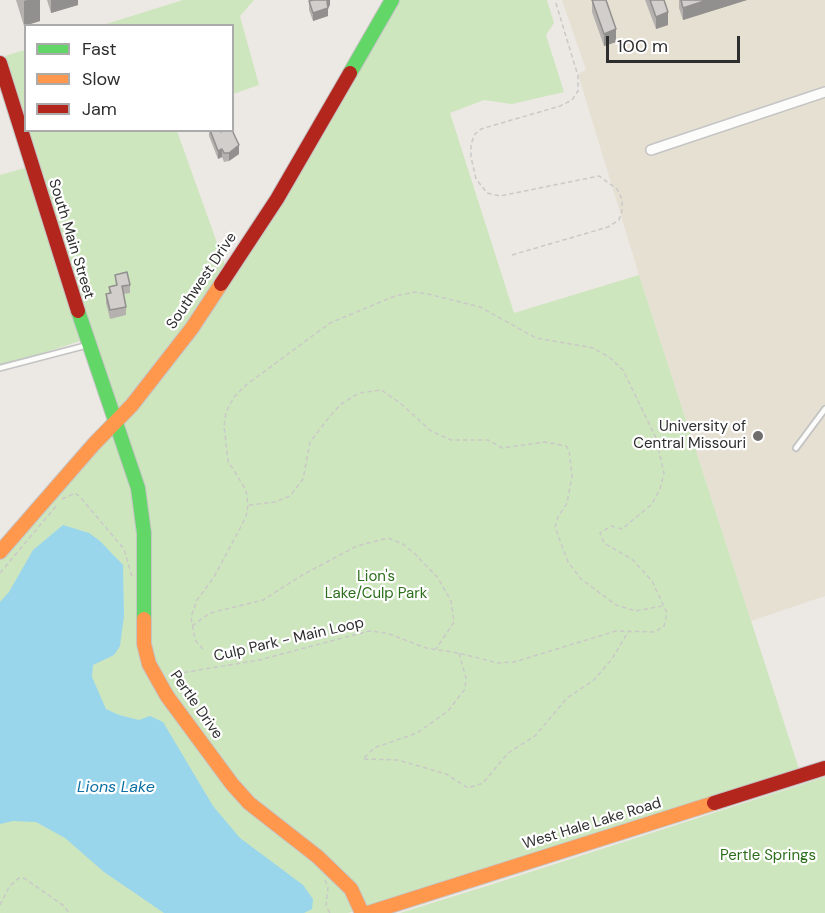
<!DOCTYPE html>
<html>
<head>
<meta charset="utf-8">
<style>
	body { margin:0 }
	#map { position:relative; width:825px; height:913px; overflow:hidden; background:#ece8e4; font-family:"DM Sans",sans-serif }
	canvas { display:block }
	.legend { position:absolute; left:24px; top:24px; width:210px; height:108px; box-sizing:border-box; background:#fff; border:2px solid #ababab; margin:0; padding:8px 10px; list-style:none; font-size:18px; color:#2e2e2e }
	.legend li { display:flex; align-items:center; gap:12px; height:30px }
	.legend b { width:30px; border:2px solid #ababab }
	.scale { position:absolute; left:606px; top:36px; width:134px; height:27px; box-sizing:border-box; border:3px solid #2e2e2e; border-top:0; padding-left:8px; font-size:18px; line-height:21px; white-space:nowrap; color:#2e2e2e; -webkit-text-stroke:4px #fff; paint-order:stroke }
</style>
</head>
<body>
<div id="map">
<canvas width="825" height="913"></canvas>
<ul class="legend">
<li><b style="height:8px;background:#63d668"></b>Fast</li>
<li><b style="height:8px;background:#ff974d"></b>Slow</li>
<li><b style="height:8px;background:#b3261e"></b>Jam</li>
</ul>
<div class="scale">100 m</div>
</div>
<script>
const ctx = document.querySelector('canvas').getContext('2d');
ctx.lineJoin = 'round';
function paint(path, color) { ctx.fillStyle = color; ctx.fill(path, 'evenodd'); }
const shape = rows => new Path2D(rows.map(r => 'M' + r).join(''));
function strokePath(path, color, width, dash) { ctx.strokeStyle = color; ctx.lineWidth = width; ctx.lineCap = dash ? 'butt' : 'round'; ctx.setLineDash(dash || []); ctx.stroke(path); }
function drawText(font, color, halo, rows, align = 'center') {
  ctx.font = font + ' "DM Sans",sans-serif'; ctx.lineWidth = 4.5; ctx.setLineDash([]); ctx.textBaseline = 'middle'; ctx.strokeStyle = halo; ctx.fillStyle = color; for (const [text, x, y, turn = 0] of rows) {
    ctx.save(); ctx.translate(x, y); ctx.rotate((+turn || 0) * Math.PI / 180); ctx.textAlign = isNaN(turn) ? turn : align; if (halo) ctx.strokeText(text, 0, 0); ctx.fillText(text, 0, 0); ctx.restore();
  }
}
const education = shape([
	[562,0,825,0,825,596,751,621,639,275,578,74,586,70]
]);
const green = shape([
	[183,0,254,0,240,16,259,85,233,94,232,26,103,25],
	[392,0,547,0,554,23,546,35,564,92,512,104,484,100,450,113,514,313,639,275,799,769,348,913,0,913,0,552,192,328],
	[25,50,26,50,25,122,5,56],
	[28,131,177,131,225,265,186,326,123,406,116,408,93,341],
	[25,168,80,341,0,367,0,175],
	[825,777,825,913,400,913,487,886]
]);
const water = shape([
	[63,525,89,533,100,541,123,565,124,616,120,646,114,655,93,665,92,677,106,709,119,715,139,720,150,716,163,722,213,806,240,838,303,885,313,899,312,909,304,913,164,913,104,872,65,838,36,822,13,821,0,824,0,602,9,592,33,550]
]);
const path = shape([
	[512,255,608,227,619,220,622,211,622,199,617,189,599,176,500,196,487,193,476,179,471,157,471,144,475,134,481,129,560,106,572,100,578,91,578,76,555,0],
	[62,499,75,493,80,497,124,549,132,577],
	[249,505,275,502,290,496,303,479,310,442,330,416,341,404,359,393,381,390,399,402,431,431,451,440,488,440,502,448,545,442,566,446,569,450,572,476,567,503,558,517,555,527,568,562,581,579,616,605,636,611,662,606],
	[0,573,57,505],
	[192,626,210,613,263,600,304,574,357,546,388,538,403,544,415,554,438,578,451,601,454,622,436,649],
	[459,653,466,678,465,689,448,711,417,733,374,748,363,759,398,760,446,774,468,788,483,783,508,753,535,736,567,698,594,680,612,659,628,632],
	[169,675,259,660,369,631,387,633,426,648,458,653,498,663,514,662,616,631,655,632,664,626,667,613,652,581,633,560,604,543,600,533,611,526,622,529,652,504,660,489,664,473,656,438,623,370,609,357,593,348,536,338,480,307,428,294,415,292,395,296,330,323,246,385,234,397,226,412,224,426,228,461,246,490,248,505,246,517,214,577,197,600,191,617,195,640,203,649],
	[325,880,328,887,326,906,330,913],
	[0,905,9,887,19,878,24,878,64,906,69,913]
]);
const lane = shape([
	[0,368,88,345],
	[796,448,825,409]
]);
const street = shape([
	[651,150,825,92]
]);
const fast = shape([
	[350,73,392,0],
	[78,311,138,488,144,533,144,619]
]);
const slow = shape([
	[0,552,94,444,132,405,192,328,221,284],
	[144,619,144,644,149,664,167,696,232,784,249,803,318,857,351,889,362,913],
	[368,913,714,803]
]);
const jam = shape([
	[0,63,78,311],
	[221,284,277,199,350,73],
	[714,803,825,768]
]);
const wall = shape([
	[16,0,40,0,40,21,24,26],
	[47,0,78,0,78,5,51,13],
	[311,0,330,0,330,5,328,8,328,16,313,21,309,10,309,1],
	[592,0,616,42,604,46,592,12],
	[645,0,664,0,668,25,656,29],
	[679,0,747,0,683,20,679,8],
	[209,130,220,130,239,154,229,161,224,162,222,157,218,159,209,136],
	[115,275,130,285,130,293,124,294,126,307,126,315,110,319,106,303,106,294,109,294,109,287,116,285]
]);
const shadedWall = shape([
	[27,0,40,0,40,21,24,26,24,1],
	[51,0,78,0,78,5,51,13],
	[328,0,330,0,330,5,328,8,328,16,313,21,313,13],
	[707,0,747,0,683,20,683,8],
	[668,12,668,25,656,29,656,17],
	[616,29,616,42,604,46,604,34],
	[239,145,239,154,229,161,229,153],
	[222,149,222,157,218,159,218,151]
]);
const building = shape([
	[313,0,328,0,327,2,328,8,313,13,309,1,313,0],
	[592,0,606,0,616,29,604,34,592,0],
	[650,0,664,0,668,12,656,17,650,0],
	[681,0,707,0,683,8,681,0],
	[210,130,220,130,221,132,224,130,232,130,239,145,229,153,224,153,222,149,218,151,210,130],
	[127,272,130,285,122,286,126,307,110,310,106,294,111,293,109,287,117,285,115,275,127,272]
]);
const markers = [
	[758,436,6,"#706f6e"]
];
const streetNames = [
	["South Main Street",71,239,73],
	["Southwest Drive",202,281,-56],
	["Culp Park - Main Loop",289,640,-13],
	["Pertle Drive",196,705,55],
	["West Hale Lake Road",592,824,-17]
];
const poiNames = [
	["University of",746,427],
	["Central Missouri",746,444]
];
const parkNames = [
	["Lion's",376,577],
	["Lake/Culp Park",376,594],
	["Pertle Springs",768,856]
];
const waterNames = [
	["Lions Lake",116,788]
];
paint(education, '#e6e0d3');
paint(green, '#cee6be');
paint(water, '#99d6ec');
strokePath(lane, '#c5c4c5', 8);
strokePath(street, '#c5c4c5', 12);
strokePath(fast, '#c5c4c5', 16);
strokePath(slow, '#c5c4c5', 16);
strokePath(jam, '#c5c4c5', 16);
strokePath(path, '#c9c9c8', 1.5, [4.5, 3]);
strokePath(lane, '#fcfcfb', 4.5);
strokePath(street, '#fcfcfb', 9);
strokePath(fast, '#63d668', 14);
strokePath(slow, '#ff974d', 14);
strokePath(jam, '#b3261e', 14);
paint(wall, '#b4b1af');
paint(shadedWall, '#92908e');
paint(building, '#d1cecb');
strokePath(building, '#92908e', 1.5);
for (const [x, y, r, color] of markers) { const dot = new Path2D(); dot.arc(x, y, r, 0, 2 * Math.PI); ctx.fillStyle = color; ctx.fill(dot); strokePath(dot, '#fff', 2); }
drawText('15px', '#2e2e2e', '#fff', streetNames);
drawText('15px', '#2e2e2e', '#fff', poiNames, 'right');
drawText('15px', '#2c6e1b', '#fff', parkNames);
drawText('italic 16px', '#0d6fa3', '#fff', waterNames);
</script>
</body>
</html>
